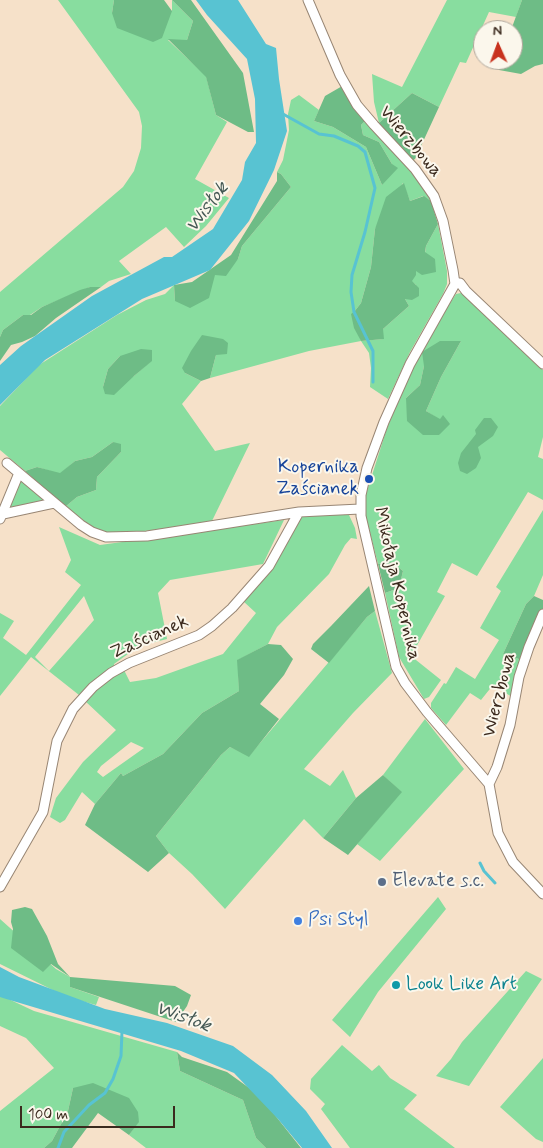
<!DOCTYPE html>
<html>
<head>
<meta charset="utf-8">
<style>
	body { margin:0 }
	#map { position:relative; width:543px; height:1148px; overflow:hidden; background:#f6e1c9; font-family:Mynerve,sans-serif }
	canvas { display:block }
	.north { position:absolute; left:473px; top:20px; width:50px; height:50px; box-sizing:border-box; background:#fbf7ec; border:1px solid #aea59a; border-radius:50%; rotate:358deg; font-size:14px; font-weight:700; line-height:20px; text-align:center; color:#3b2a1e }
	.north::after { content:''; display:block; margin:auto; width:18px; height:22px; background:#c8321e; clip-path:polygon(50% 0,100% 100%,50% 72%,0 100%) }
	.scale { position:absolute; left:20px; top:1106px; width:155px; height:22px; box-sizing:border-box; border:2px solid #3b2a1e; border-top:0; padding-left:6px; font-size:15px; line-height:18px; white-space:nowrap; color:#3b2a1e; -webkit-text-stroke:4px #fbf7ec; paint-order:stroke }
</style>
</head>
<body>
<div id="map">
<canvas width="543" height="1148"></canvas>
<div class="north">N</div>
<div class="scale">100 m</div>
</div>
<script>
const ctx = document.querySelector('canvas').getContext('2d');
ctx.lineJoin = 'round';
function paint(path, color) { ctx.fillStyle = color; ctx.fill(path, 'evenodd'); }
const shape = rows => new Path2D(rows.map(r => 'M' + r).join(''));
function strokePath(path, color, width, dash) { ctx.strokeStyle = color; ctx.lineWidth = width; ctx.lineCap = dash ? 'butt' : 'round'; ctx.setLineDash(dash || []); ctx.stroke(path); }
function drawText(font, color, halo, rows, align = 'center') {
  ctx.font = font + ' Mynerve,sans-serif'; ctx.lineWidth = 4; ctx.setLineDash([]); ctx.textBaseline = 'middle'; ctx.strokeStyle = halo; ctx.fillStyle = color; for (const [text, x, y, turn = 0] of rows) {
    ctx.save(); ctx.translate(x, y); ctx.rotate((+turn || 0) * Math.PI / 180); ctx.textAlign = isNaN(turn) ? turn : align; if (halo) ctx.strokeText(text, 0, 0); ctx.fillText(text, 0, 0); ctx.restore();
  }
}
const green = shape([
	[58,0,114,0,112,13,172,11,172,0,193,21,187,40,168,40,206,76,216,115,227,122,195,179,229,198,206,226,184,247,166,227,119,261,131,274,109,281,101,287,90,287,42,307,30,315,23,315,3,330,0,337,0,292,123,187,134,171,141,148,142,126,139,112],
	[447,0,522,0,516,17,489,12,466,63,460,62,439,107,412,93,379,123,374,102,372,74,402,87],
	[299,95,319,110,314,121,333,127,366,147,382,185,392,164,379,142,363,135,361,125,365,121,420,182,431,201,423,196,410,201,403,183,375,229,371,267,361,303,354,312,361,341,383,339,383,329,409,306,405,299,416,285,411,281,425,253,426,246,438,224,447,271,447,284,443,294,410,352,388,399,370,387,371,368,369,353,361,341,309,351,210,378,216,355,227,343,185,373,201,381,182,404,215,451,250,443,211,523,136,532,101,533,65,507,77,497,96,490,97,477,121,452,113,442,92,457,75,461,60,474,37,467,25,471,0,450,0,406,39,365,117,315,146,300,165,294,174,285,175,301,238,259,242,246,291,187,281,174,277,172,283,160,289,130,288,114,291,100],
	[120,356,151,361,134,376,103,387,108,369],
	[461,293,466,294,543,370,543,437,538,457,543,459,543,500,528,492,477,576,452,563,437,592,445,596,411,656,441,680,429,697,424,699,399,657,385,593,399,588,403,571,392,562,378,564,365,513,366,494,387,428,405,385,422,351,441,317,456,294],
	[461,341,441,377,426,411,440,420,443,416,439,435,406,398,420,385,424,366],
	[20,481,22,481,43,498,43,501,10,508,9,506],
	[543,510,543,575,534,596,526,604,503,654,522,660,512,697,493,685,481,700,470,693,446,725,431,708,431,703,444,683,446,684,456,667,475,679,499,640,480,628,501,591,496,587],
	[345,513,349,515,355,528,357,539,351,538,345,545,329,574,277,627,268,644,238,660,239,691,202,713,163,754,123,776,121,773,95,804,82,792,65,820,60,823,50,817,56,798,83,762,116,730,85,701,94,689,124,670,130,682,156,678,223,654,256,613,243,601,299,519,302,516],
	[131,742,144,748,103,777,97,772,101,766],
	[284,520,263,564,170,580,158,593,167,639,139,646,114,664,114,666,79,695,31,657,0,696,0,613,14,621,3,638,26,655,81,585,65,572,71,560,59,527,100,545],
	[84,596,94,620,49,671,35,657],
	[375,611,392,673,353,713,304,769,330,786,343,770,356,798,323,838,304,819,225,909,192,874,169,853,156,836,221,755,230,747,249,756,367,617],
	[425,719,464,769,380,861,357,844,401,792,383,775],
	[438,897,446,909,378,992,350,1037,332,1020],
	[0,919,56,969,70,977,70,987,99,997,96,1005,67,997,0,964],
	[526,971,542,979,469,1086,436,1076,451,1059,462,1042],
	[0,995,34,1011,177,1052,180,1071,243,1100,256,1138,266,1148,146,1148,129,1135,139,1121,73,1088,68,1111,52,1141,44,1148,0,1148,0,1111,54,1068,26,1038,0,1026],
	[342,1045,372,1071,379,1065,390,1078,417,1095,404,1109,455,1148,350,1148,321,1109,325,1104,310,1089,311,1079],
	[543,1058,543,1142,536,1139,500,1107]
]);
const forest = shape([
	[114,0,164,0,172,11,162,38,153,42,117,28,112,13],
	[172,0,191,0,243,73,254,132,248,132,216,115,206,77,168,39,187,40,193,21],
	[522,0,543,0,543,64,535,66,521,74,499,70,502,60,513,60,513,30,511,30],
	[344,85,365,121,361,125,363,135,379,142,392,164,398,168,382,185,366,147,333,127,314,121,325,96],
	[412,93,439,107,415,159,412,161,381,128,379,123],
	[277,172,281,174,291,187,242,246,238,259,226,276,215,275,209,298,190,308,175,301,174,285,192,282,231,255,277,181],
	[404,183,410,201,424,196,431,201,438,224,426,246,425,252,435,259,436,272,422,275,416,271,416,275,412,281,419,288,419,296,412,300,405,299,409,306,383,329,384,339,361,341,354,328,351,314,354,312,361,303,371,267,375,229,386,197],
	[90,287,101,287,56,318,35,336,22,342,11,345,0,361,0,337,3,330,23,315,31,315,42,307,80,290],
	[202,335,223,339,228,343,227,354,216,355,210,378,201,381,185,373,182,368,191,351],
	[440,341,461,341,441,377,426,411,440,419,443,415,450,424,439,435,423,435,407,421,406,398,420,385,424,366,422,352],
	[141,349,152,350,152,361,134,376,114,395,105,394,103,387,108,369,120,356],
	[484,418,491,418,498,427,493,436,478,447,481,458,476,468,467,474,460,471,458,463,461,453,476,434,475,430],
	[113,442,121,444,121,452,97,477,96,490,77,497,65,507,25,471,37,467,60,473,75,461,92,457],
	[392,562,403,571,399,588,385,593,378,564],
	[369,586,375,611,367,617,329,663,311,649,313,644,331,626],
	[534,596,543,600,543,609,522,660,503,654,526,604],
	[268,644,281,645,293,659,284,675,260,704,279,719,249,757,230,747,221,755,156,836,169,853,148,872,85,825,95,804,121,773,123,776,163,754,202,713,239,691,237,660],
	[383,775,402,792,348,855,323,838,356,798],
	[25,907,32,909,47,936,58,964,70,977,175,986,191,995,187,1006,176,1022,70,987,70,977,51,964,43,972,11,948,13,929,11,922,12,910],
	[177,1052,182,1057,227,1072,259,1095,301,1148,266,1148,256,1138,243,1100,180,1071],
	[93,1083,129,1098,138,1112,139,1122,129,1135,98,1113,72,1148,44,1148,52,1141,68,1111,73,1088]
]);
const water = shape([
	[196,0,238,0,266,44,276,48,279,79,287,131,274,170,249,221,210,270,142,299,45,360,0,405,0,365,21,346,92,296,164,257,172,257,213,229,242,180,245,162,256,143,255,99,247,59,207,15],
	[0,967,19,977,105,1009,167,1023,233,1046,272,1075,306,1111,332,1148,302,1148,278,1119,234,1073,181,1051,3,998,0,997]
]);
const stream = shape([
	[283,114,319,134,334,136,358,146,365,152,375,188,365,232,352,275,351,292,354,312,373,351,373,382],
	[480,863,484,871,495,883],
	[58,1148,64,1132,89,1105,105,1093,113,1079,121,1056,122,1031]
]);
const minor = shape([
	[308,0,340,75,357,105,374,125,415,169,434,196,443,221,453,270,455,284],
	[455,284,410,364,384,422,367,468,361,495,361,516,396,667,405,683,427,712,489,784,498,833,513,862,543,894],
	[455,284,460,283,466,291,543,364],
	[7,463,81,525,92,532,106,537,147,536,299,512,360,509],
	[3,514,54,503],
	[0,519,19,473],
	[489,784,497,767,510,725,519,677,529,647,543,614],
	[0,887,43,812,57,741,73,709,93,687,111,673,129,663,199,635,212,626,232,608,269,566,299,512]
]);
const markers = [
	[369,479,5,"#1a4fb4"],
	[382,882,5,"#5c6f8a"],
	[298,921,5,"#3f7fe0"],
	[396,985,5,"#0f9aa8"]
];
const streetNames = [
	["Wierzbowa",410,142,50],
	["Mikołaja Kopernika",396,584,77],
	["Zaścianek",150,638,-24],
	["Wierzbowa",500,695,-76]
];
const transitNames = [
	["Kopernika",359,468],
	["Zaścianek",359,490]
];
const serviceNames = [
	["Elevate s.c.",392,882]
];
const shopNames = [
	["Psi Styl",308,921]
];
const cultureNames = [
	["Look Like Art",406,985]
];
const waterNames = [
	["Wisłok",208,208,-53],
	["Wisłok",183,1018,20]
];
paint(green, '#88dd9f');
paint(forest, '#6ebc86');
paint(water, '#58c3d2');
strokePath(stream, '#58c3d2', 3);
strokePath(minor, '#988674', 11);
strokePath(minor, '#fff', 9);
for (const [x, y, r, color] of markers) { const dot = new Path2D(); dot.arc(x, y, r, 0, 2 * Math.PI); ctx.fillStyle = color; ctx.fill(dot); strokePath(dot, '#fbf7ec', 2); }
drawText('19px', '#3b2a1e', '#fbf7ec', streetNames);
drawText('19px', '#164399', '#fbf7ec', transitNames, 'right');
drawText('19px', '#4e5e75', '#fbf7ec', serviceNames, 'left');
drawText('19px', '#366cbe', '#fbf7ec', shopNames, 'left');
drawText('19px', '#0d838f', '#fbf7ec', cultureNames, 'left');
drawText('italic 20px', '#445854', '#fbf7ec', waterNames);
</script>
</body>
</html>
